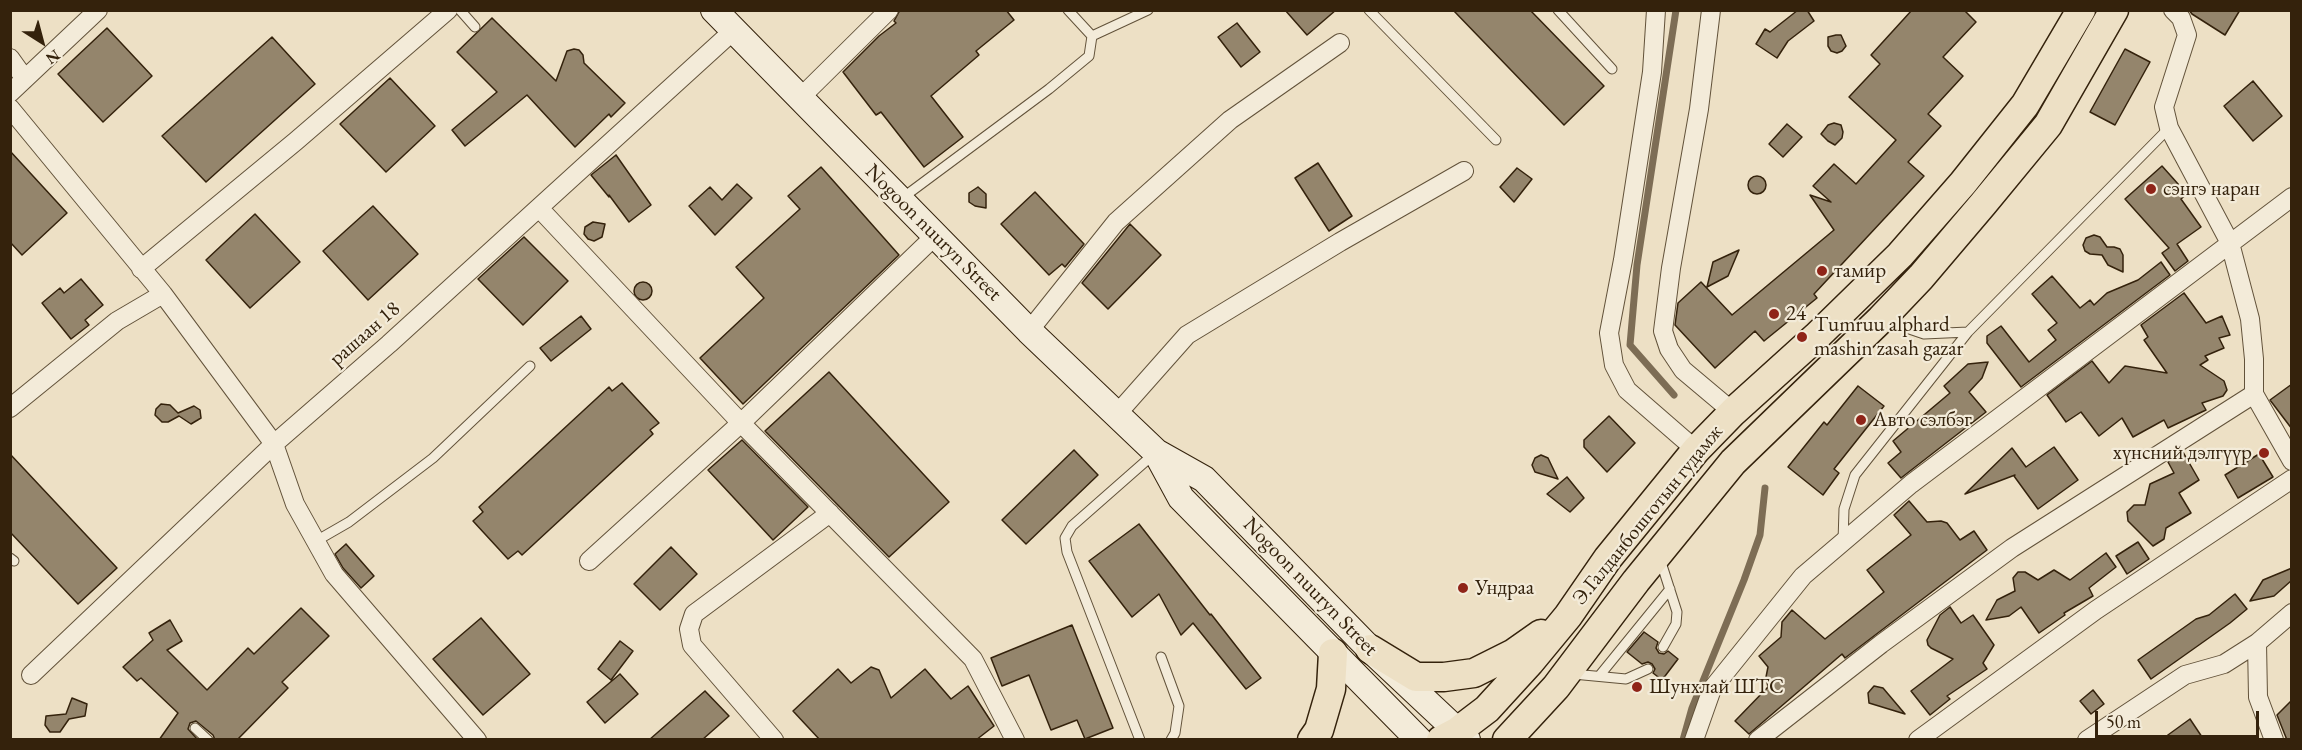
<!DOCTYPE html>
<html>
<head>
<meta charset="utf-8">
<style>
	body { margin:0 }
	#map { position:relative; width:2302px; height:750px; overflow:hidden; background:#ede0c5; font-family:"EB Garamond",serif }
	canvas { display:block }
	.frame { position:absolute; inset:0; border:12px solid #34220c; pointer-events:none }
	.north { position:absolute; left:12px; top:12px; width:60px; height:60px; -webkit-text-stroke:4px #f3ebd9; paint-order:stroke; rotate:144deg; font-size:16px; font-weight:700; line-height:24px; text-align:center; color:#34220c }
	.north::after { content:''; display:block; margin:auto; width:21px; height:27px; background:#34220c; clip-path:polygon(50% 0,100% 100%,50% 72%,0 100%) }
	.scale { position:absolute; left:2095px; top:711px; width:164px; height:27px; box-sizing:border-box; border:3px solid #34220c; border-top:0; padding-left:8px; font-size:18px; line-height:21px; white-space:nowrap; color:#34220c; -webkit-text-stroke:4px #f3ebd9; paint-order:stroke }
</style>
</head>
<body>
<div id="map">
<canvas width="2302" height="750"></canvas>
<div class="frame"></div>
<div class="north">N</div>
<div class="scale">50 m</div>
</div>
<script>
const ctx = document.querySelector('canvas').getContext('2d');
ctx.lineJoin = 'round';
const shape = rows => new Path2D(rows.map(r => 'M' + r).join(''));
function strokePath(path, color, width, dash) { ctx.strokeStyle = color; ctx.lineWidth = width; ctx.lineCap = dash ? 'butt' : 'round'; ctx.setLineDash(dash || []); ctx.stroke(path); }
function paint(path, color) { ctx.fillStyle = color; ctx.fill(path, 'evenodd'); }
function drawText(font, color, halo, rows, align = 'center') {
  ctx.font = font + ' "EB Garamond",serif'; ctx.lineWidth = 4.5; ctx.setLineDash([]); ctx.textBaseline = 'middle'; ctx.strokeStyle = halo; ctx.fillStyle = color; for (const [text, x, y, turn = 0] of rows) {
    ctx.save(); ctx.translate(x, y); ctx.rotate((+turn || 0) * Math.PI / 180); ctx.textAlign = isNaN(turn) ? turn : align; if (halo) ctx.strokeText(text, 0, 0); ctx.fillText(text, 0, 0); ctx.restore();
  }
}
const stream = shape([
	[1674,395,1630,345,1637,265,1676,10],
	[1683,740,1692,708,1744,580,1760,535,1765,488]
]);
const building = shape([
	[900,10,1006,10,1014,20,976,51,979,55,931,96,963,137,924,167,881,112,876,115,843,72,879,36,896,23,894,21,900,10],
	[1285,10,1336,10,1307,35,1285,10],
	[1453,10,1530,10,1604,86,1564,125,1453,10],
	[1798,10,1807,10,1814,21,1788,41,1777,58,1756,44,1765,29,1770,32,1798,10],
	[1912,10,1964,10,1976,22,1943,57,1963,76,1928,114,1941,126,1908,162,1924,176,1814,294,1817,298,1764,341,1755,331,1715,368,1675,325,1678,303,1701,282,1732,315,1834,230,1810,195,1831,202,1813,186,1834,164,1856,184,1896,140,1849,97,1880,64,1871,55,1912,10],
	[2189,10,2240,10,2225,35,2192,14,2189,10],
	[492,18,556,81,567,51,574,49,579,50,583,55,584,63,625,103,611,117,609,114,575,147,527,95,465,146,452,130,497,92,457,52,492,18],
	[1237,23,1260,52,1241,67,1218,37,1237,23],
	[107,28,152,76,103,122,58,74,107,28],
	[1836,35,1841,35,1846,46,1842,51,1837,53,1831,51,1828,46,1828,37,1836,35],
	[272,37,315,84,206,182,162,136,272,37],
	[2125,49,2150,62,2115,125,2090,112,2125,49],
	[390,78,435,126,386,172,340,124,390,78],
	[2253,81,2282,116,2253,141,2224,106,2253,81],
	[1834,123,1841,125,1843,132,1842,138,1835,145,1828,141,1821,134,1828,125,1834,123],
	[1787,124,1802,137,1783,157,1769,144,1787,124],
	[10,151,67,213,22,255,10,242,10,151],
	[616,155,651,205,629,222,609,195,609,197,591,175,616,155],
	[1318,163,1352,216,1329,231,1295,178,1318,163],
	[2162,166,2187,194,2181,199,2201,227,2177,244,2188,261,2175,271,2162,253,2169,248,2125,199,2162,166],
	[821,167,899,255,743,404,700,358,764,298,736,267,800,209,788,196,821,167],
	[1517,168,1532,179,1514,202,1500,187,1517,168],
	'1748 185a9 9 0 1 1 18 0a9 9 0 1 1-18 0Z',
	[737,184,752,198,715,235,689,206,710,187,722,200,737,184],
	[978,187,986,194,986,208,975,206,969,202,969,193,978,187],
	[1035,192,1084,244,1065,267,1062,264,1049,275,1001,224,1035,192],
	[373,206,418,254,368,300,323,251,373,206],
	[255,214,300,262,250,308,206,260,255,214],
	[593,222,605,224,602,237,594,241,588,239,584,234,585,227,593,222],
	[1130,224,1161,255,1108,309,1082,283,1130,224],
	[2094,235,2100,237,2107,247,2114,247,2120,249,2123,255,2123,272,2108,265,2102,255,2090,254,2085,251,2083,245,2086,238,2094,235],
	[524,237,568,281,523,325,478,279,524,237],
	[1739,250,1728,276,1707,287,1713,262,1739,250],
	[2161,262,2170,275,2021,387,1987,343,1987,336,2001,326,2029,362,2056,340,2048,330,2057,323,2032,294,2052,276,2080,308,2090,300,2094,305,2107,293,2138,280,2161,262],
	[81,279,103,305,85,320,89,325,71,339,42,303,60,288,64,293,81,279],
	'634 291a9 9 0 1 1 18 0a9 9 0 1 1-18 0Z',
	[2184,293,2206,323,2222,316,2230,335,2219,338,2224,348,2205,356,2208,360,2200,365,2224,381,2227,390,2223,396,2202,403,2206,410,2168,428,2164,420,2133,437,2122,418,2099,436,2081,412,2066,422,2047,395,2092,361,2109,383,2125,366,2167,373,2144,340,2148,337,2141,325,2184,293],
	[581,316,591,329,551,361,540,348,581,316],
	[1988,362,1982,378,1969,392,1986,412,1901,478,1888,463,1901,452,1893,441,1950,393,1944,386,1968,364,1988,362],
	[829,372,949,502,889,557,765,431,829,372],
	[622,383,659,423,650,430,653,434,522,555,518,551,508,559,473,521,483,512,479,507,609,387,612,391,622,383],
	[2292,384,2292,429,2270,400,2292,384],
	[1858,386,1884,406,1834,469,1839,473,1823,495,1788,467,1824,422,1827,425,1858,386],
	[161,404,170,405,178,413,194,406,200,410,201,418,191,424,179,416,168,422,162,422,155,415,156,409,161,404],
	[1609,416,1635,443,1607,472,1584,447,1584,440,1609,416],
	[742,440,808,507,773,540,708,470,742,440],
	[2054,447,2078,480,2038,509,2014,476,2015,475,1965,494,2012,448,2026,467,2054,447],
	[1074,450,1098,475,1026,544,1002,520,1074,450],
	[2183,452,2199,480,2179,493,2191,513,2166,528,2164,539,2153,546,2128,521,2127,512,2134,505,2145,505,2150,484,2174,473,2168,462,2183,452],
	[10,454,117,568,78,604,10,532,10,454],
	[2259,454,2273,477,2238,498,2225,475,2259,454],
	[1541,455,1548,458,1558,479,1535,472,1532,465,1535,458,1541,455],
	[1567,477,1584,498,1570,512,1547,494,1567,477],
	[1909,501,1927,522,1941,521,1947,523,1960,540,1974,531,1987,550,1845,658,1842,654,1749,734,1735,721,1768,687,1766,677,1768,667,1759,656,1781,637,1782,622,1792,610,1825,639,1884,592,1867,570,1911,535,1894,515,1909,501],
	[1139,524,1210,615,1211,614,1261,678,1246,689,1193,623,1181,635,1159,594,1132,617,1089,561,1139,524],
	[2138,542,2149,559,2127,574,2116,556,2138,542],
	[346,544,374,576,361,588,343,568,335,554,346,544],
	[671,547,697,574,660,610,634,584,671,547],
	[2106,553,2116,567,2089,588,2093,596,2064,613,2065,615,2039,633,2021,607,2009,616,1986,620,1997,600,2015,591,2013,578,2018,572,2025,572,2038,580,2054,570,2070,580,2106,553],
	[2292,568,2292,580,2274,596,2250,601,2263,580,2292,568],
	[2235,594,2247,609,2230,623,2151,679,2138,660,2196,619,2209,615,2235,594],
	[1950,607,1961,623,1973,615,1994,645,1983,663,1987,669,1947,696,1950,699,1930,715,1911,691,1953,659,1931,648,1928,645,1927,640,1940,615,1950,607],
	[301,608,329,636,282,682,288,688,237,740,215,740,213,735,196,721,190,723,188,729,198,740,159,740,178,713,141,678,137,681,123,667,153,640,149,633,170,620,182,641,167,650,207,690,248,648,254,654,301,608],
	[481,618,530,674,483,715,433,659,481,618],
	[1072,625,1113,728,1085,739,1077,720,1051,730,1029,675,1002,686,991,658,1072,625],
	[1644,632,1658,642,1656,648,1659,653,1664,654,1668,651,1678,659,1662,680,1653,673,1655,669,1652,664,1648,662,1642,664,1627,652,1644,632],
	[620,641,633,651,611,680,598,669,620,641],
	[871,667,879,670,891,698,925,669,951,699,968,686,994,726,976,740,820,740,793,711,838,669,851,683,871,667],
	[620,674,638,694,605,723,587,702,620,674],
	[1874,686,1883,688,1905,714,1869,703,1868,693,1874,686],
	[2093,690,2104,704,2091,714,2080,701,2093,690],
	[705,691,729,716,702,740,649,740,705,691],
	[72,698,87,704,85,716,69,719,60,732,50,732,45,725,46,716,66,714,72,698],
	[2292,700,2292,740,2287,740,2277,715,2292,700],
	[2190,719,2204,740,2161,740,2190,719]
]);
const service = shape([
	[460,10,475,27],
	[1369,10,1496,140],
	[1558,10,1612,69],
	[1092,36,1148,10],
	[901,199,1049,89,1089,56,1092,36,1068,10],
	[1886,321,1924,334,1968,332],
	[316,541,349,522,433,458,530,366],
	[1843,542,1844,509,1855,475,1968,332,2169,128],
	[10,558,14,561],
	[1660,559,1677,612,1676,624,1663,647],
	[1161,657,1179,706,1175,733,1171,740],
	[1573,674,1626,679,1648,669],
	[1600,675,1670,589],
	[195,728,208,740],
	[1140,740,1067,552,1065,538,1072,526,1155,453]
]);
const minor = shape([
	[1656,10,1652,72,1623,260,1609,333,1614,365,1627,390,1696,450],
	[1711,10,1699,109,1671,268,1663,331,1669,349,1683,370,1733,412],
	[2173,10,2181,18,2187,35,2164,107,2169,128,2230,243,2250,319,2254,359,2254,394,2292,461],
	[10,58,25,79],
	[10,93,98,10],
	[800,98,889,10],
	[10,108,163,294,274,444,295,504,334,574,477,740],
	[539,208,741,423,973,659,1015,740],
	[141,269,296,141,448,10],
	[1029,331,1116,222,1230,120,1340,43],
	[10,408,117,321,163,294],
	[1117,414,1187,335,1340,242,1464,171],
	[589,561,741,423,936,235],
	[2257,643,2258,697,2274,740],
	[31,675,274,444,389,344,733,31],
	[774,740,692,645,689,629,694,614,830,513],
	[1694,740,1712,689,1803,576,1911,484,2292,197],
	[1758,740,1881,644,2012,548,2254,394],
	[1918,740,2096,610,2292,479],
	[2087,740,2185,675,2224,664,2257,643,2292,613]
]);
const secondary = shape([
	[714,10,1029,331,1156,452,1181,498,1419,740],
	[1156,452,1204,479,1370,649,1467,740]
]);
const primary = shape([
	[1370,649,1416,677,1444,677,1474,673,1514,653,1541,634],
	[1312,740,1319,730,1331,689,1333,653],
	[1441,740,1458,731,1487,709,1530,662,1568,616,1608,558,1696,450,1733,412,1816,337,1900,255,1963,183,2025,105,2081,10],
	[1507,740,1556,687,1636,581,1733,462,1881,319,1921,277,1983,204,2048,125,2114,10]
]);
const markers = [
	[2151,189,6,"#8f2418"],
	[1822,271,6,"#8f2418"],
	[1774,314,6,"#8f2418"],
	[1802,337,6,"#8f2418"],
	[1861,420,6,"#8f2418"],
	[2264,453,6,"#8f2418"],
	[1463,588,6,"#8f2418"],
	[1637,687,6,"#8f2418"]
];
const poiNames = [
	["сэнгэ наран",2163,189],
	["тамир",1834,271],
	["24",1786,314],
	["Tumruu alphard",1814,325],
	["mashin zasah gazar",1814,349],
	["Авто сэлбэг",1873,420],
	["хүнсний дэлгүүр",2252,453,"right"],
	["Ундраа",1475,588],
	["Шунхлай ШТС",1649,687]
];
const streetNames = [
	["Nogoon nuuryn Street",933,233,45],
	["рашаан 18",365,334,-41],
	["Э.Галданбошготын гудамж",1648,515,-51],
	["Nogoon nuuryn Street",1310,587,46]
];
strokePath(stream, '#7d6d55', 7);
paint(building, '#94856c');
strokePath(building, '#34220c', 1.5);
strokePath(service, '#62523a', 11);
strokePath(minor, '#62523a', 20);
strokePath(secondary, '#34220c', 28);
strokePath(primary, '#34220c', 31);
strokePath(service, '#f3ebd9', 9);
strokePath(minor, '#f3ebd9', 18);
strokePath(secondary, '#f3ebd9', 26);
strokePath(primary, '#ede0c5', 28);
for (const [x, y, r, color] of markers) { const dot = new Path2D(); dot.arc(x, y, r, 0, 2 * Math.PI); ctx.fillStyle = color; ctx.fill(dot); strokePath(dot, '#f3ebd9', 2); }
drawText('21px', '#34220c', '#f3ebd9', poiNames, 'left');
drawText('21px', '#34220c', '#f3ebd9', streetNames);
</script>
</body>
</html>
